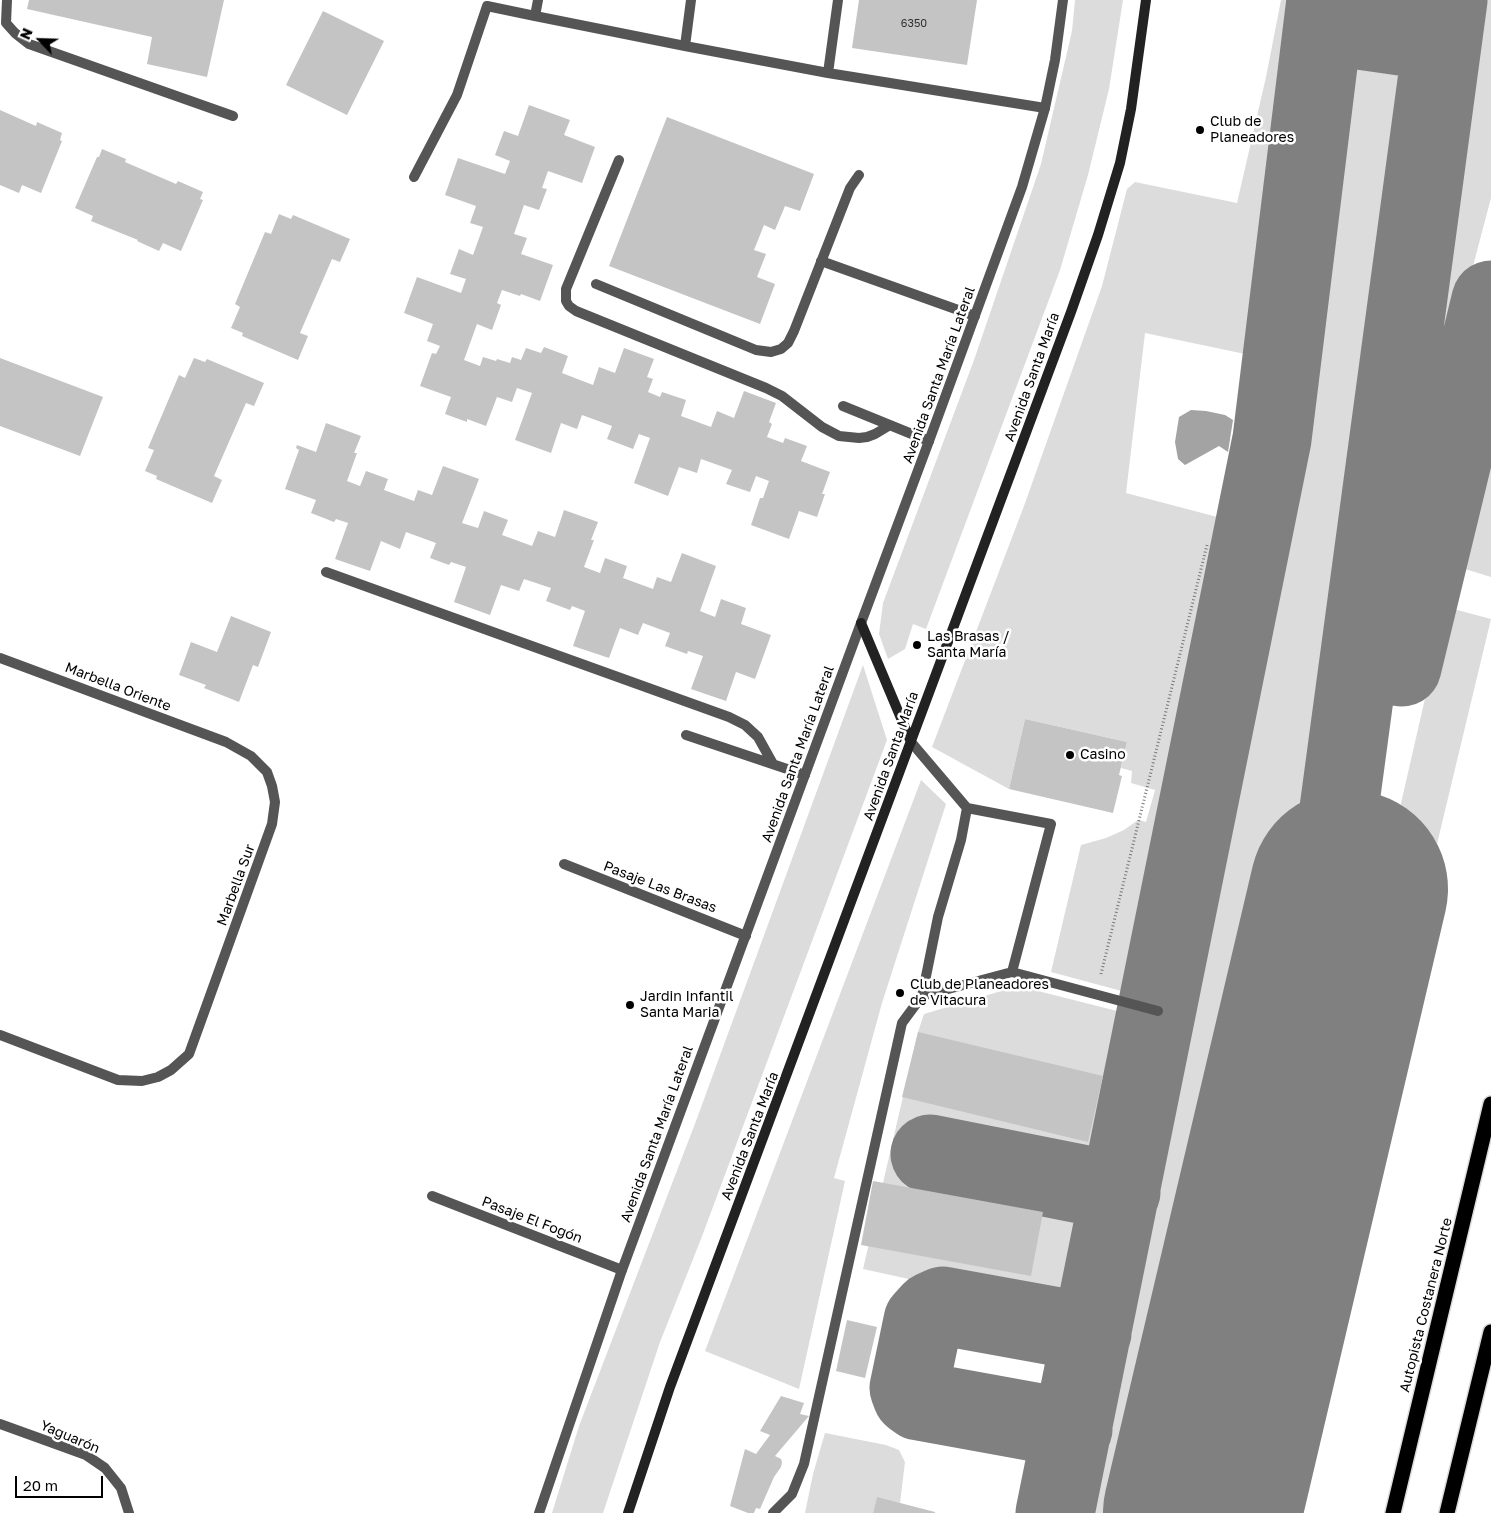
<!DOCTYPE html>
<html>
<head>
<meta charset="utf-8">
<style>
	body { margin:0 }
	#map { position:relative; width:1491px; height:1513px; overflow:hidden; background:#fff; font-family:"Golos Text",sans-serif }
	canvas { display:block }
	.north { position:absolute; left:15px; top:15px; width:50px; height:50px; -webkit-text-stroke:4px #fff; paint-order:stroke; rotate:294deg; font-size:14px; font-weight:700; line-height:20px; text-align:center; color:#000 }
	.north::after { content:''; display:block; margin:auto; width:18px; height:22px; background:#000; clip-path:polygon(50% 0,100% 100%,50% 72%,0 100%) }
	.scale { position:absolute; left:15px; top:1476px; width:88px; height:22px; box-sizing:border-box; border:2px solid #000; border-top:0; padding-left:6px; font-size:15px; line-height:18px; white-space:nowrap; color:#000; -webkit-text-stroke:4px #fff; paint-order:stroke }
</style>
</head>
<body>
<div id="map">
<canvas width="1491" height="1513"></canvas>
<div class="north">N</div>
<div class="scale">20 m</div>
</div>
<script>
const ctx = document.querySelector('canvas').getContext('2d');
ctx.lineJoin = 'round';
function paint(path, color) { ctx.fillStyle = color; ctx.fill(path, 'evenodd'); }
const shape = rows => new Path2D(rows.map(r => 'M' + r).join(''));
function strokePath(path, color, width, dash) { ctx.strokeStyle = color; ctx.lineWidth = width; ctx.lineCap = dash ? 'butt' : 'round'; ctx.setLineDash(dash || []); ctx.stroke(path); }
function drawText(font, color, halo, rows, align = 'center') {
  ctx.font = font + ' "Golos Text",sans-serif'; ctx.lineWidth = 5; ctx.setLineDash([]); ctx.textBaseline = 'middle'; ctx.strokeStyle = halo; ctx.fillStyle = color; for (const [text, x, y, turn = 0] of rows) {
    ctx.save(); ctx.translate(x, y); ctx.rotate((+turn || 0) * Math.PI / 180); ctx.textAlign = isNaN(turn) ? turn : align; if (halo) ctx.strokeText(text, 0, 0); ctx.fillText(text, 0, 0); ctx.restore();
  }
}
const green = shape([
	[1075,0,1123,0,1109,89,1088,175,1060,270,926,629,913,624,905,649,888,659,879,634,883,603,974,360,1041,164,1072,31],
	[1281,0,1318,0,1267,437,1155,984,1144,997,1051,972,1081,845,1106,838,1124,830,1138,820,1146,822,1155,790,1131,783,1132,771,1121,768,1127,742,1025,719,1009,789,932,747,1024,506,1102,286,1127,189,1135,182,1237,203,1266,77],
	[1145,333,1245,354,1225,519,1126,493],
	[1342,0,1428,0,1425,23,1341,14],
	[1464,0,1491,0,1491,198,1454,338,1417,330],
	[1336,44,1426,58,1344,556,1238,1257,1182,1513,1063,1513,1241,678,1287,432],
	[1412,368,1447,376,1413,553,1387,545],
	[1491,417,1491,577,1455,566],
	[1446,607,1491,619,1401,994,1360,982],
	[863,665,887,740,701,1239,660,1342,603,1513,552,1513,579,1426,696,1121],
	[921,780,946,804,882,1003,834,1178,845,1181,799,1389,705,1351],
	[1018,986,1149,1019,1087,1318,863,1269,918,1032,924,1014],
	[1345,1028,1363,1034,1264,1513,1230,1513],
	[825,1433,886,1445,899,1450,905,1462,900,1503,877,1498,873,1513,805,1513,813,1474]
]);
const water = shape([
	[1191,410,1206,411,1225,415,1233,420,1228,452,1219,446,1185,465,1178,459,1175,442,1179,417]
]);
const taxiway = shape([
	[1323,25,1442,42],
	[1402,667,1491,300],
	[1301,1091,1448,0],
	[930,1154,1121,1192],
	[1073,1429,919,1401,912,1396,909,1388,923,1321,932,1311,943,1306,1092,1333],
	[1055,1513,1272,439,1326,0]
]);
const runway = shape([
	[1202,1513,1349,889]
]);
const building = shape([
	[29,0,224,0,207,77,147,64,152,37,27,9],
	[859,0,977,0,967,65,852,48],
	[323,11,384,41,347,115,286,85],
	[529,105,570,120,564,135,595,147,582,183,548,171,542,188,547,189,539,210,524,205,514,234,527,238,521,254,553,265,540,301,521,294,520,296,502,290,497,303,501,305,492,330,477,324,464,360,480,366,483,357,496,361,497,359,510,363,512,357,521,360,526,348,541,353,544,347,568,356,562,373,593,385,599,367,615,373,624,348,654,359,647,377,653,379,648,392,660,397,662,392,686,400,681,416,711,427,717,411,734,418,744,391,776,403,769,422,772,424,767,437,783,443,785,438,807,446,801,461,830,472,822,494,825,494,817,517,799,511,789,539,751,525,760,498,763,498,769,481,756,476,750,492,726,484,732,470,701,459,697,473,679,467,668,496,634,483,650,438,639,434,633,449,607,439,612,426,582,415,577,429,561,423,551,453,515,440,532,393,517,388,512,402,497,397,486,426,467,419,467,422,445,414,451,397,420,386,432,353,436,354,440,346,427,341,433,324,404,313,417,277,461,293,466,279,450,274,459,249,473,255,483,227,470,223,476,206,445,195,458,158,505,174,510,161,495,155,504,131,518,136],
	[0,110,36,126,37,122,62,133,60,140,62,141,41,193,22,185,19,193,0,185],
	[667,117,814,174,800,211,785,206,775,230,764,225,754,250,766,254,757,277,775,284,760,324,609,266],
	[102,149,126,159,125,162,176,184,178,181,203,192,200,199,203,200,181,251,163,243,159,251,137,241,138,240,91,221,93,216,75,208,97,157,99,157],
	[279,214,291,219,293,215,350,239,340,262,332,259,300,333,308,336,298,360,242,336,243,333,231,328,240,307,235,304,265,232,271,234],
	[0,358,103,397,80,456,0,426],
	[194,358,205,362,207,359,264,383,254,406,246,403,214,476,222,480,212,503,156,479,157,476,145,471,154,450,148,448,179,375,185,378],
	[326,423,361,436,354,453,357,453,347,481,360,486,366,471,388,479,384,490,414,501,418,490,432,495,443,466,479,479,462,523,478,528,484,511,508,520,502,535,532,546,538,531,555,537,564,510,598,522,591,540,594,540,584,567,600,573,605,558,627,566,623,578,653,589,657,577,671,582,682,553,716,566,700,611,715,617,721,599,746,608,741,624,771,635,755,679,736,672,726,701,691,689,703,656,688,651,687,654,665,646,670,633,643,623,638,635,620,628,609,658,573,646,585,611,572,606,570,610,546,601,551,588,524,579,519,591,501,585,490,615,454,602,466,567,451,562,449,565,430,558,436,543,406,532,400,549,381,541,370,571,335,559,348,523,336,519,334,522,311,513,316,500,285,489,299,450,296,448,297,445,316,452],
	[231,616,271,632,258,667,253,665,239,702,204,688,206,685,179,675,191,642,217,652],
	[1025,719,1127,742,1119,775,1122,776,1113,813,1009,789],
	[918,1032,1103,1076,1088,1142,902,1097],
	[873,1181,1043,1212,1031,1276,861,1245],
	[847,1320,877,1327,865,1378,836,1371],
	[781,1396,804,1403,800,1414,809,1416,775,1456,781,1459,782,1462,781,1467,774,1477,760,1509,756,1508,754,1513,748,1513,730,1506,745,1449,756,1454,770,1435,760,1431],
	[877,1497,935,1512,935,1513,873,1513]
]);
const path = shape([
	[1101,974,1207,545]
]);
const service = shape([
	[7,0,6,23,15,33,29,44,233,116],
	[619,160,566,289,566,301,569,306,576,311,766,388,782,396,822,427,839,436,859,438,867,437,875,434,890,425],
	[821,261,975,316],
	[596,284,756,350,771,352,781,349,788,343,794,331,850,188,859,175],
	[843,406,929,441],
	[326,572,729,717,745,725,758,737,773,764],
	[686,735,805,775],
	[911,742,967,808,1051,824,1012,972,1158,1011],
	[922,996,1012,972],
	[773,1513,792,1494,804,1464,902,1023,922,996,938,917,961,840,967,808]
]);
const minor = shape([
	[535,16,685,46,828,73,1045,108],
	[685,46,691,0],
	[828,73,838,0],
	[414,177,457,95,487,6,535,16,538,0],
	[0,658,226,742,251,756,267,772,272,786,275,802,272,824,189,1054,171,1070,158,1077,142,1081,118,1080,0,1035],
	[564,864,746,936],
	[432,1196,622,1270],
	[0,1424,86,1455,105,1468,121,1488,129,1513]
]);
const tertiary = shape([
	[539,1513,622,1270,861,623,929,441,1022,187,1045,108,1055,60,1063,0]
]);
const secondary = shape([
	[861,623,911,742],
	[628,1513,670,1387,1071,312,1098,235,1120,163,1131,109,1146,0]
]);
const motorway = shape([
	[1393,1513,1491,1104],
	[1447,1513,1491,1332]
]);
const markers = [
	[1200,130,5,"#000"],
	[917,645,5,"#000"],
	[1070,755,5,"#000"],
	[900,993,5,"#000"],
	[630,1005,5,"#000"]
];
const numberNames = [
	["6350",914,24]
];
const poiNames = [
	["Club de",1210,122],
	["Planeadores",1210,138],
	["Las Brasas /",927,637],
	["Santa María",927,653],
	["Casino",1080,755],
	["Club de Planeadores",910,985],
	["de Vitacura",910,1001],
	["Jardin Infantil",640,997],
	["Santa Maria",640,1013]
];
const streetNames = [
	["Avenida Santa María Lateral",939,375,-70],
	["Avenida Santa María",1032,377,-70],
	["Marbella Oriente",118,687,21],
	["Avenida Santa María Lateral",798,754,-70],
	["Avenida Santa María",891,756,-70],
	["Marbella Sur",236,885,-70],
	["Pasaje Las Brasas",660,887,21],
	["Avenida Santa María Lateral",657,1134,-70],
	["Avenida Santa María",750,1136,-69],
	["Pasaje El Fogón",532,1220,21],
	["Autopista Costanera Norte",1426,1305,-76],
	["Yaguarón",70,1437,23]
];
paint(green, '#dcdcdc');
paint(water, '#a3a3a3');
strokePath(taxiway, '#808080', 79);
strokePath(runway, '#808080', 198);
paint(building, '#c4c4c4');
strokePath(motorway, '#dbdbdb', 18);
strokePath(path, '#777', 3, [1, 2.5]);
strokePath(service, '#555', 10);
strokePath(minor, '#555', 10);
strokePath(tertiary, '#555', 10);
strokePath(secondary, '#222', 10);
strokePath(motorway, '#000', 15);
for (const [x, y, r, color] of markers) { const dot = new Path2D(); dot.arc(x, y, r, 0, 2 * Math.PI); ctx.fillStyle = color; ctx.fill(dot); strokePath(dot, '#fff', 2); }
drawText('11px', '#313131', null, numberNames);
drawText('14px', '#000', '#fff', poiNames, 'left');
drawText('14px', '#000', '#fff', streetNames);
</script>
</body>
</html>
